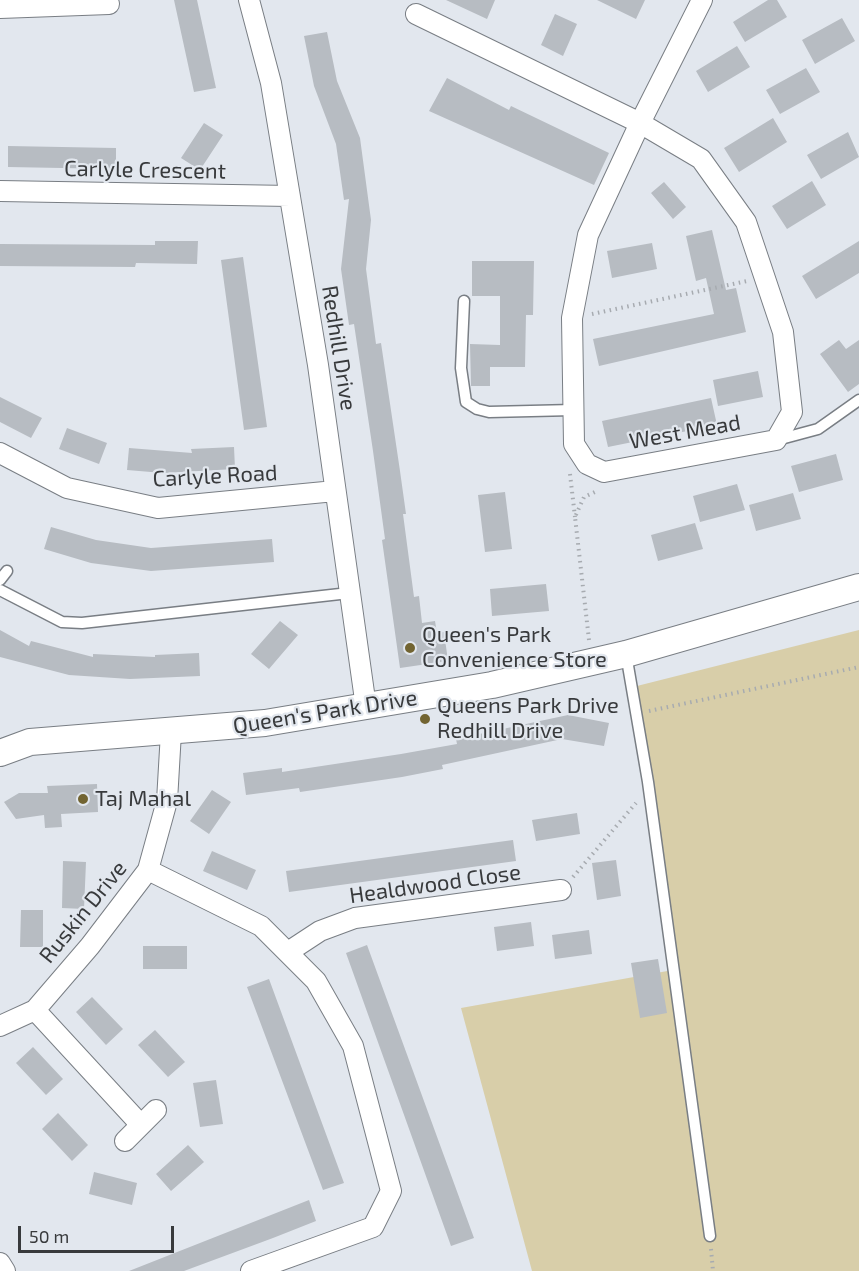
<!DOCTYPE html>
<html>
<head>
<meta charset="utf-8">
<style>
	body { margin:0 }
	#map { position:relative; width:859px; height:1271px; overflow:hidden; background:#e2e7ee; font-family:"Exo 2",sans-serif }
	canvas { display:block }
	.scale { position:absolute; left:18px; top:1226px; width:156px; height:27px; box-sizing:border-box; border:3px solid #383a3c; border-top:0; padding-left:8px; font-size:18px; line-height:21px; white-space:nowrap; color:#383a3c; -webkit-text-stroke:4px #e2e7ee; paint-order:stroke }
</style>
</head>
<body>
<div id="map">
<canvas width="859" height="1271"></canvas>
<div class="scale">50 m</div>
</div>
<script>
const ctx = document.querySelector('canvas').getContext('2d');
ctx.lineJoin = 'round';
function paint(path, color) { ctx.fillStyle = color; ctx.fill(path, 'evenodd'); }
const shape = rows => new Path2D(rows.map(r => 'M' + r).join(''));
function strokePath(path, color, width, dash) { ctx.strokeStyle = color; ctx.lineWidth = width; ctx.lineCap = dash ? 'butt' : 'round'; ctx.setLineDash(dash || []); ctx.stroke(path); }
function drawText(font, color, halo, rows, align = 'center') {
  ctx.font = font + ' "Exo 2",sans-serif'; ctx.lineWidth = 4.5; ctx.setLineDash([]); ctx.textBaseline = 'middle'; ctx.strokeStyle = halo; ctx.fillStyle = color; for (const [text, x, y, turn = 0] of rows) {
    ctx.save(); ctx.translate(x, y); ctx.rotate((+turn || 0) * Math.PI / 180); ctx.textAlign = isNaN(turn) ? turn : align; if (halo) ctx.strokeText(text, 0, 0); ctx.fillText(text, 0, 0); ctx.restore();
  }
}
const green = shape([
	[859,630,859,1271,532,1271,461,1008,673,970,629,688]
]);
const building = shape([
	[174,0,197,0,216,88,194,92],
	[446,0,495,0,487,19],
	[597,0,645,0,636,19],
	[768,0,777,0,787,17,745,42,733,22],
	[555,14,577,24,563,56,541,45],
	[842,18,855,41,815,64,802,40],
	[327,32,337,81,360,138,371,220,366,269,376,344,381,343,400,471,406,514,403,514,414,597,419,596,422,623,435,621,437,633,444,632,448,661,400,668,382,540,385,539,373,451,354,324,349,325,341,269,349,199,344,200,336,144,314,86,304,36],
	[737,46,750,67,708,92,696,71],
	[806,68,820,92,780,114,766,90],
	[447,78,509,110,511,106,609,153,594,185,429,111],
	[773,118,787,142,739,172,724,148],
	[204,123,223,135,200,170,181,158],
	[848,132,859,157,821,179,807,155],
	[8,146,116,148,116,169,8,167],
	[812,181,826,205,787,229,772,206],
	[664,182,686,207,673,219,651,193],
	[712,230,726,290,736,288,746,332,599,366,593,339,714,314,706,278,696,281,686,236],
	[155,241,198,241,197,264,136,263,135,267,0,266,0,244,155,245],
	[859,241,859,273,816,299,802,276],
	[652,243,657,269,612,278,607,251],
	[243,257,267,427,244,430,221,260],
	[472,261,534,261,533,315,526,315,525,367,490,367,490,386,471,386,470,344,500,345,500,296,472,296],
	[839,340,846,349,859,340,859,384,848,392,820,354],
	[758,371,763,397,718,406,713,380],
	[0,397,42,418,31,438,0,422],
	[711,398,717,425,608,447,602,421],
	[67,428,107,443,99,464,59,449],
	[234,447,235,469,163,473,127,470,129,448,192,453,191,449],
	[836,454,843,480,799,492,791,466],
	[737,484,745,510,700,522,693,496],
	[505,492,512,549,485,552,478,495],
	[793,493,801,519,756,531,749,505],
	[695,523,703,549,658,561,651,535],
	[51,527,96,540,151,548,272,539,274,562,151,571,91,563,44,549],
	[546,584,549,611,492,616,490,589],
	[280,621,298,635,269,669,251,654],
	[0,630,29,646,31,641,93,657,93,654,155,657,155,655,199,653,200,676,130,679,69,675,0,657],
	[568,715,609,723,604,746,562,739,442,765,443,769,402,777,300,792,299,788,246,795,243,773,282,768,282,772,401,754,457,744,456,739],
	[97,784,98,812,61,814,62,827,45,828,44,815,16,819,4,802,19,793,48,793,47,786],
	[212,790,231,802,209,834,190,821],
	[577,813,580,834,536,841,532,820],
	[513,840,516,861,289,892,286,871],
	[212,851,256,870,247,890,203,871],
	[616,860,621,896,597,900,592,863],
	[63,861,86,862,84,909,62,908],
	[21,910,43,910,43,947,20,947],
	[531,922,534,946,497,951,494,927],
	[589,930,592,954,555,959,552,935],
	[367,945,474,1238,451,1246,346,953],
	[143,946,187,946,187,969,143,969],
	[658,959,667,1013,640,1018,631,963],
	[269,979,344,1183,323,1190,247,987],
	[92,997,123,1029,106,1045,76,1012],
	[155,1030,185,1062,168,1077,138,1045],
	[33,1047,63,1079,46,1095,16,1063],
	[216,1080,223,1124,200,1127,193,1083],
	[58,1113,88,1145,72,1161,42,1129],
	[188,1145,204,1162,171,1191,156,1174],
	[94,1172,137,1183,132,1205,89,1194],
	[309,1200,316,1221,273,1238,184,1271,129,1271]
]);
const path = shape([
	[592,314,747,281],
	[570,474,575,517],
	[589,640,575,517,584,497,597,491],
	[649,711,859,667],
	[573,877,636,803],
	[711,1249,713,1271]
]);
const service = shape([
	[464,301,461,368,466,402,477,409,489,412,573,410],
	[777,440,818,429,859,400],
	[0,580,7,571],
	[0,590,62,622,82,623,349,593],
	[626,654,648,782,710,1236]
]);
const minor = shape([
	[249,0,271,83,318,365,366,707],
	[0,8,109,4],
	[416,14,640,123,701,159,746,222,783,332,792,412,776,440,604,472,587,464,574,444,572,318,588,235,640,123,702,0],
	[0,191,290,196],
	[0,453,67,488,158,508,335,491],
	[148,870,261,926,316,981,353,1046,391,1191,373,1227,251,1271],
	[288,952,320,931,355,918,561,890],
	[35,1010,141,1125],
	[0,1026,35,1010,90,946,148,870,167,801,171,732],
	[125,1141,156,1110],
	[0,1263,5,1271]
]);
const tertiary = shape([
	[0,753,30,742,265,723,492,685,626,654,859,587]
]);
const markers = [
	[410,648,6,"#726431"],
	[425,719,6,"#726431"],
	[83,799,6,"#726431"]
];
const streetNames = [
	["Carlyle Crescent",145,170,1],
	["Redhill Drive",339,348,81],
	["West Mead",685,432,-10],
	["Carlyle Road",215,476,-3],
	["Queen's Park Drive",325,712,-9],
	["Healdwood Close",435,884,-8],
	["Ruskin Drive",83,912,-51]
];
const poiNames = [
	["Queen's Park",422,635],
	["Convenience Store",422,660],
	["Queens Park Drive",437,706],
	["Redhill Drive",437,731],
	["Taj Mahal",95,799]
];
paint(green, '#d8cea9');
paint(building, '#b7bcc2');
strokePath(service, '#797e84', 13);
strokePath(minor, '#797e84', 22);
strokePath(tertiary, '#797e84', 28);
strokePath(path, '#a7abb0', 4, [1.5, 4.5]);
strokePath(service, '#fff', 10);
strokePath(minor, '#fff', 20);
strokePath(tertiary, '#fff', 26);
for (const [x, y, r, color] of markers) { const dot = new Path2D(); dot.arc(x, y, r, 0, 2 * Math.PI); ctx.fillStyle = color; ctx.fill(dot); strokePath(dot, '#e2e7ee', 2); }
drawText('22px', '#383a3c', '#e2e7ee', streetNames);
drawText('22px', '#383a3c', '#e2e7ee', poiNames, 'left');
</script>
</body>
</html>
